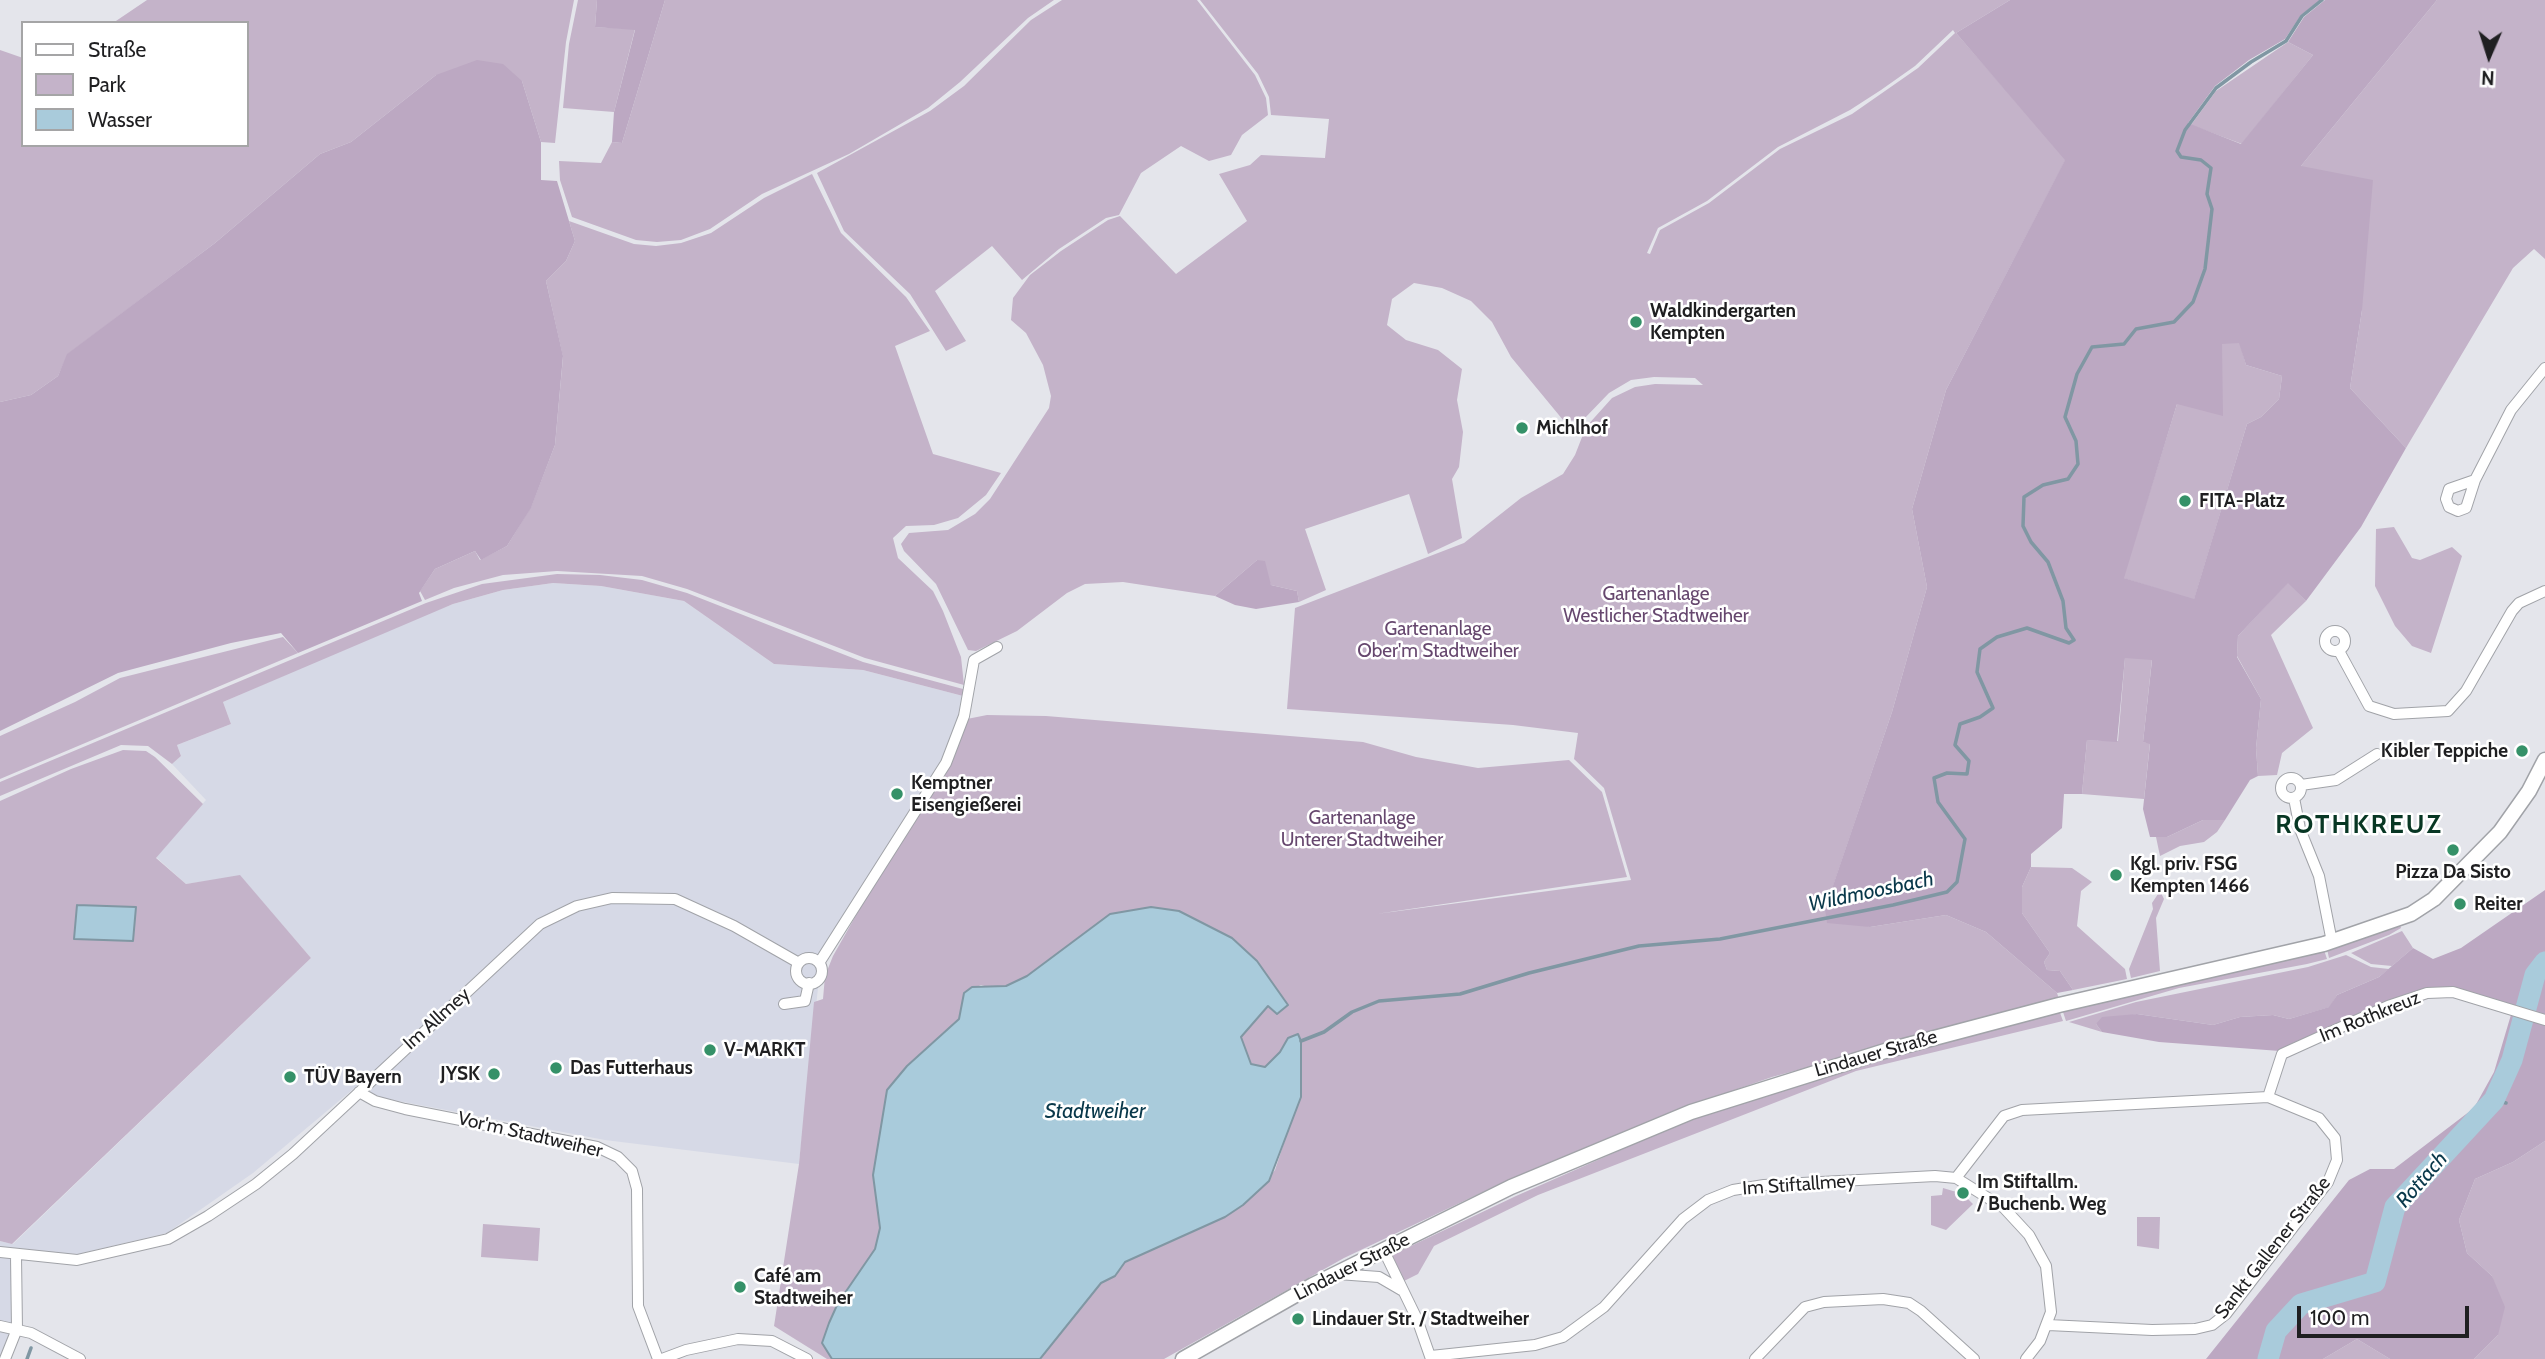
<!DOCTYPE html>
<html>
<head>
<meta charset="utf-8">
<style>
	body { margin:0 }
	#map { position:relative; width:2545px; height:1359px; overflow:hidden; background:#e4e5eb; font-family:Cabin,sans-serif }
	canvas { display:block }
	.legend { position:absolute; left:21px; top:21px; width:228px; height:126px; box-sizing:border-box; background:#fff; border:2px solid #a5a5a6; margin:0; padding:9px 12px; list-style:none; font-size:21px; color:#1f1f21 }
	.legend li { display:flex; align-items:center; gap:14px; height:35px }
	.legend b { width:35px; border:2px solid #a5a5a6 }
	.north { position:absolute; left:2454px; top:21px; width:70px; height:70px; -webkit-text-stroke:5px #fff; paint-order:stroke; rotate:183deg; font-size:19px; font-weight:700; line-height:28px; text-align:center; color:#1f1f21 }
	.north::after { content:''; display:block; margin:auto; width:24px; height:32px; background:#1f1f21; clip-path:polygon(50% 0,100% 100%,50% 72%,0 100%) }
	.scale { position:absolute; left:2297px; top:1306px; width:172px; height:32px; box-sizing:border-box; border:4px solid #1f1f21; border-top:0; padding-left:9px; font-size:21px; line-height:24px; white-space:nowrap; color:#1f1f21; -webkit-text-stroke:5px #fff; paint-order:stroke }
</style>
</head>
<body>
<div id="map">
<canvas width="2545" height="1359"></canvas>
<ul class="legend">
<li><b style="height:9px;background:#fff"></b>Straße</li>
<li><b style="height:19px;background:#c4b3c9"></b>Park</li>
<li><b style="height:19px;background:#a9cbdb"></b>Wasser</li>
</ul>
<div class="north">N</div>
<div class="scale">100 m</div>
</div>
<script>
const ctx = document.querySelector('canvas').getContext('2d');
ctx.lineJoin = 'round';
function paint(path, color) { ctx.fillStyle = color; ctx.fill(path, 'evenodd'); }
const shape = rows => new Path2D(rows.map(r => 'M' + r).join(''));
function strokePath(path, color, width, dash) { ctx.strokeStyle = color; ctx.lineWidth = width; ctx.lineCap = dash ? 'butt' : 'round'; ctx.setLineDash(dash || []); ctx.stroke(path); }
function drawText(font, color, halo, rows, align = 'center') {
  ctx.font = font + ' Cabin,sans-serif'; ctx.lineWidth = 5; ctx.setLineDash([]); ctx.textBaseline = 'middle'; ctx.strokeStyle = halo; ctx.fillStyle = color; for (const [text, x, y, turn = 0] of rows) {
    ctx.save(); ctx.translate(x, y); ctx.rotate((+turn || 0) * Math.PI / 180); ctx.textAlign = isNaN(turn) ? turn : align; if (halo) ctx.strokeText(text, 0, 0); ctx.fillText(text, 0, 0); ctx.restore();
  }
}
const built = shape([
	[553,583,601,586,684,601,774,664,863,670,963,696,961,715,943,762,822,951,799,1164,605,1140,377,1097,358,1085,253,1173,167,1233,78,1254,13,1250,22,1325,8,1359,0,1359,0,1241,13,1244,311,958,240,876,186,884,156,857,206,800,172,764,181,756,177,745,231,724,223,702,408,621,453,604,503,590]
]);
const green = shape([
	[147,0,574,0,566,42,555,143,541,142,522,81,436,75,351,142,320,154,215,243,68,354,58,376,31,395,0,402,0,50,23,58,23,145,247,145,247,23,113,23],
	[578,0,597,0,595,27,635,29,614,112,563,108,569,44],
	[665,0,1054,0,1028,18,960,82,928,108,849,154,762,194,710,229,681,240,657,242,636,240,572,217,560,180,559,161,601,163,612,142,622,143],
	[1062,0,1197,0,1255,75,1266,98,1268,115,1242,135,1231,155,1209,161,1181,146,1141,173,1119,215,1106,218,1059,249,1022,280,992,246,935,291,966,341,946,351,910,294,844,231,817,173,930,111,964,86,1031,20],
	[1200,0,2010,0,1956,33,2066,159,1946,390,1912,509,1927,587,1892,712,1825,910,1870,927,1946,915,1986,932,2057,993,2059,999,1772,1077,1689,1106,1508,1180,1344,1258,1164,1359,1040,1359,1101,1283,1115,1276,1125,1262,1225,1217,1258,1191,1275,1170,1285,1140,1288,1038,1280,1052,1265,1067,1251,1064,1241,1037,1268,1006,1257,961,1232,938,1179,911,1151,907,1110,915,1027,976,1006,987,991,988,981,985,964,993,959,1019,907,1066,873,1175,880,1228,875,1249,838,1303,822,1343,832,1359,827,1359,774,1326,799,1164,814,1002,823,999,825,976,833,956,967,719,987,715,1046,716,1363,742,1416,757,1478,768,1569,760,1602,792,1627,877,1376,914,1631,880,1604,788,1574,759,1578,733,1513,725,1287,709,1295,608,1464,543,1521,498,1563,474,1575,455,1586,427,1612,398,1635,387,1655,384,1703,385,1695,378,1654,377,1631,380,1609,393,1582,421,1563,420,1511,357,1492,322,1471,301,1442,288,1414,283,1392,299,1387,325,1406,340,1438,350,1462,369,1457,400,1463,432,1459,467,1452,479,1462,538,1428,554,1409,494,1305,529,1326,590,1299,602,1297,591,1271,585,1257,560,1215,596,1123,582,1085,584,1067,593,1017,631,976,651,968,650,936,584,904,551,901,544,909,533,948,530,975,514,990,499,1049,408,1051,396,1043,365,1026,333,1011,320,1013,298,1030,275,1061,251,1108,220,1120,216,1176,274,1247,221,1219,174,1250,165,1261,155,1325,158,1329,119,1271,115,1269,97,1258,74],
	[1953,30,1955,33,1918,68,1852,114,1780,149,1709,203,1660,230,1650,254,1647,253,1658,228,1707,201,1778,147,1850,110,1881,90,1915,66],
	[2437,0,2545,0,2545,259,2534,249,2513,268,2406,448,2350,388,2362,310,2301,166],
	[2288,42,2313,55,2242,144,2191,125,2216,91],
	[812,174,841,233,906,297,930,331,895,346,933,454,1001,473,986,495,958,518,934,525,906,526,893,538,898,558,933,591,943,611,961,657,964,685,865,658,687,589,642,576,557,571,503,575,454,588,425,600,420,591,435,569,475,551,480,560,507,546,531,507,555,445,563,357,546,281,566,261,575,241,569,221,634,244,656,246,681,243,711,233,764,198],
	[2222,343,2240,343,2246,365,2282,376,2279,399,2261,417,2247,424,2194,600,2123,578,2177,404,2222,399],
	[2394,527,2412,558,2420,560,2452,547,2462,556,2431,653,2412,646,2395,626,2375,586,2376,529],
	[557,574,600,575,642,580,687,593,863,662,963,689,963,696,863,670,774,664,684,601,601,586,553,583,503,590,453,604,223,702,231,724,177,745,181,756,172,764,148,746,121,745,0,796,0,782,426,603,482,584],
	[2288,582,2306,601,2271,635,2313,728,2282,753,2277,775,2258,776,2256,748,2261,699,2237,656,2238,636],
	[283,637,298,653,0,779,0,736,75,702,120,678],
	[2125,657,2152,659,2143,742,2150,743,2144,799,2082,794,2087,740,2118,741],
	[123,750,146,751,155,757,203,804,156,858,186,884,240,875,311,958,12,1244,0,1241,0,801,71,769],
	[2203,820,2225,820,2217,832,2204,842,2180,846,2160,856,2156,837,2167,837],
	[2031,867,2072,868,2092,882,2081,891,2077,926,2125,969,2127,979,2073,990,2060,971,2047,970,2044,962,2050,953,2022,913,2022,887],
	[2160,891,2164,899,2156,918,2160,971,2131,978,2129,969,2153,909,2152,903],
	[2400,924,2401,928,2389,935,2329,958,2327,949],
	[2402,931,2413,948,2392,966,2371,964,2351,953],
	[2324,950,2327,959,2307,964,2179,988,2066,1021,2062,1009],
	[2346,955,2371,967,2389,969,2379,977,2337,995,2330,1007,2289,1019,2273,1015,2240,1017,2213,1025,2137,1014,2096,1024,2102,1032,2069,1022,2136,1002,2308,967],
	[2059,1010,2063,1021,1856,1071,1538,1195,1434,1246,1418,1274,1404,1281,1392,1255,1516,1196,1693,1118,1886,1056],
	[2545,1141,2545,1359,2474,1359,2498,1335,2492,1276,2467,1253,2459,1220,2475,1179,2513,1162],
	[1943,1188,1963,1194,1973,1204,1946,1230,1931,1225,1931,1196,1942,1195],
	[2137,1217,2160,1217,2159,1249,2137,1246],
	[483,1224,540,1228,538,1261,481,1257],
	[2357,1339,2390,1359,2323,1359]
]);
const forest = shape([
	[597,0,665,0,622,143,612,142,614,112,635,30,595,27],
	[2010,0,2320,0,2301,15,2285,39,2249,60,2215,86,2188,123,2241,144,2313,55,2288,42,2304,17,2325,0,2437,0,2301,166,2373,180,2362,310,2350,388,2406,448,2361,527,2306,601,2288,583,2238,636,2237,657,2261,699,2256,748,2258,776,2250,780,2225,820,2203,820,2167,837,2150,837,2143,809,2150,744,2143,742,2152,660,2125,658,2117,742,2087,740,2082,794,2064,794,2062,828,2031,854,2031,867,2022,887,2022,913,2050,953,2044,962,2047,970,2060,971,2073,990,2057,993,1986,932,1946,915,1870,927,1827,923,1825,909,1892,712,1927,587,1912,509,1946,390,2065,160,1956,33],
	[2239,343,2246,365,2282,376,2279,399,2261,417,2247,424,2194,599,2124,578,2177,404,2223,416,2222,344],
	[477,60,503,64,522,81,541,142,541,180,557,181,575,241,566,261,546,281,563,356,555,445,531,508,507,546,481,560,475,551,435,569,419,593,422,601,298,653,281,633,231,643,118,673,0,731,0,402,31,395,58,376,67,354,215,243,320,154,351,142,436,75],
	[1257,560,1265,561,1271,585,1297,591,1299,602,1256,609,1235,605,1215,596],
	[2545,890,2545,1141,2513,1162,2475,1179,2459,1220,2467,1253,2492,1276,2505,1307,2498,1335,2474,1359,2390,1359,2357,1339,2323,1359,2206,1359,2349,1180,2370,1169,2394,1169,2474,1108,2494,1072,2513,1008,2428,991,2332,1031,2293,1043,2280,1051,2159,1042,2102,1032,2096,1024,2102,1017,2137,1014,2213,1025,2240,1017,2273,1015,2289,1019,2329,1007,2337,995,2379,977,2413,948,2433,959,2461,948]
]);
const water = shape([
	[77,905,136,907,133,941,74,939,77,905],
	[1151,907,1179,911,1232,938,1257,961,1288,1005,1277,1014,1268,1006,1241,1037,1251,1064,1265,1067,1280,1052,1288,1038,1298,1034,1301,1041,1301,1097,1269,1181,1243,1205,1225,1217,1125,1262,1115,1276,1101,1283,1040,1359,832,1359,822,1343,829,1323,838,1303,875,1249,880,1228,873,1175,887,1090,907,1066,959,1019,964,993,972,987,1006,986,1027,976,1110,914,1151,907]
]);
const stream = shape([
	[1301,1041,1324,1032,1352,1012,1379,1001,1460,994,1529,973,1639,946,1720,939,1893,905,1947,892,1957,882,1965,839,1938,802,1934,778,1947,773,1967,774,1969,761,1955,745,1960,724,1980,717,1993,708,1977,672,1980,649,1997,637,2027,628,2069,643,2074,640,2066,628,2063,601,2048,562,2031,542,2023,526,2024,497,2043,485,2068,479,2078,464,2076,441,2065,417,2077,374,2092,347,2124,344,2136,329,2174,322,2193,302,2205,269,2212,209,2207,194,2211,168,2201,160,2181,157,2177,151,2185,130,2216,88,2251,62,2286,41,2302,16,2322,0],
	[2494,1100,2506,1103],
	[27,1359,31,1348]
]);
const river = shape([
	[2268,1359,2276,1331,2301,1304,2375,1282,2395,1207,2494,1100,2512,1060,2535,975,2545,962]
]);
const minor = shape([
	[2475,480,2449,489,2446,499,2449,507,2458,511,2466,508,2475,480,2511,410,2545,368],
	'2325 641a10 10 0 1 1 20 0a10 10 0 1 1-20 0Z',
	[2339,651,2369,706,2394,714,2448,711,2466,691,2512,611,2519,603,2545,591],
	'2281 788a10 10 0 1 1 20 0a10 10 0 1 1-20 0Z',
	[2301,785,2336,780,2377,754],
	[2294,798,2300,829,2319,876,2332,942],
	'796 971a13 13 0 1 1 26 0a13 13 0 1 1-26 0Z',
	[819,963,946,763,964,716,974,660,997,647],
	[784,1004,805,1001,809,983],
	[359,1092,375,1101,405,1109,597,1147,618,1157,632,1171,637,1189,638,1306,658,1359],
	[2268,1097,2282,1054,2388,1006,2427,993,2453,992,2545,1020],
	[1956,1178,2004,1116,2022,1110,2268,1097,2319,1118,2335,1138,2337,1160,2328,1182,2226,1314,2212,1325,2195,1329,2152,1330,2048,1325],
	[1384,1251,1417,1319,1431,1359],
	[0,1252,77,1260,168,1239,208,1216,256,1184,293,1154,540,924,577,906,612,898,675,899,734,926,799,963],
	[1338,1274,1379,1277,1403,1291],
	[0,1326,31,1333,80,1359],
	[1431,1356,1535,1345,1563,1337,1604,1307,1683,1219,1708,1200,1733,1190,1764,1185,1935,1176,1956,1178,2004,1208,2029,1235,2046,1266,2051,1312,2040,1341,2026,1359],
	[5,1359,17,1329,16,1256],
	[662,1359,686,1350,738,1339,772,1341,807,1359],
	[1755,1359,1805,1307,1824,1302,1883,1299,1909,1303,1921,1311,1974,1359]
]);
const secondary = shape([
	[1183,1359,1313,1285,1511,1187,1691,1112,1885,1051,2059,1005,2324,944,2411,914,2434,899,2500,832,2529,791,2545,760]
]);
const markers = [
	[1636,322,7,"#359168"],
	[1522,428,7,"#359168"],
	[2185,501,7,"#359168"],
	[2522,751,7,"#359168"],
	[897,794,7,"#359168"],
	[2453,850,7,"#359168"],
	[2116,875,7,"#359168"],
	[2460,904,7,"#359168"],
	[710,1050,7,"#359168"],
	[556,1068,7,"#359168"],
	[494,1074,7,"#359168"],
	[290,1077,7,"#359168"],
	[1963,1193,7,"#359168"],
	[740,1287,7,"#359168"],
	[1298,1319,7,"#359168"]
];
const poiNames = [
	["Waldkindergarten",1650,311],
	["Kempten",1650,333],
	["Michlhof",1536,428],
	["FITA-Platz",2199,501],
	["Kibler Teppiche",2508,751,"right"],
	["Kemptner",911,783],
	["Eisengießerei",911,805],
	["Kgl. priv. FSG",2130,864],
	["Kempten 1466",2130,886],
	["Pizza Da Sisto",2453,872,"center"],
	["Reiter",2474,904],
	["V-MARKT",724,1050],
	["Das Futterhaus",570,1068],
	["JYSK",480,1074,"right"],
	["TÜV Bayern",304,1077],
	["Im Stiftallm.",1977,1182],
	["/ Buchenb. Weg",1977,1204],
	["Café am",754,1276],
	["Stadtweiher",754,1298],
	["Lindauer Str. / Stadtweiher",1312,1319]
];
const parkNames = [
	["Gartenanlage",1656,594],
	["Westlicher Stadtweiher",1656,616],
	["Gartenanlage",1438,629],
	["Ober'm Stadtweiher",1438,651],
	["Gartenanlage",1362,818],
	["Unterer Stadtweiher",1362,840]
];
const streetNames = [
	["Im Rothkreuz",2370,1017,-22],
	["Im Allmey",437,1019,-42],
	["Lindauer Straße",1876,1054,-16],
	["Vor'm Stadtweiher",530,1135,13],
	["Im Stiftallmey",1799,1185,-4],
	["Sankt Gallener Straße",2273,1248,-52],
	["Lindauer Straße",1352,1267,-27]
];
const waterNames = [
	["Wildmoosbach",1871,892,-12],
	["Stadtweiher",1095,1112],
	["Rottach",2422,1180,-49]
];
const districtNames = [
	["ROTHKREUZ",2359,825]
];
paint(built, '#d6d9e6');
paint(green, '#c4b3c9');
paint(forest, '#bca8c2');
paint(water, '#a9cbdb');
strokePath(water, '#8097a3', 2);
strokePath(stream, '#8097a3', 3.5);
strokePath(river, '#a9cbdb', 21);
strokePath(minor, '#a1a3a8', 12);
strokePath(secondary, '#a1a3a8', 17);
strokePath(minor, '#fff', 10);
strokePath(secondary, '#fff', 14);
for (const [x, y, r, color] of markers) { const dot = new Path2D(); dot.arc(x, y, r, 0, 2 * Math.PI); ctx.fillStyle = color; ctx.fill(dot); strokePath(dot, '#fff', 2.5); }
drawText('bold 19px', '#1f1f21', '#fff', poiNames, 'left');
drawText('19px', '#66476e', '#fff', parkNames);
drawText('19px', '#1f1f21', '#fff', streetNames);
drawText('italic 21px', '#09384a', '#fff', waterNames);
ctx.letterSpacing = '2px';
drawText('bold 26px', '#083724', '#fff', districtNames);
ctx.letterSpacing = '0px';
</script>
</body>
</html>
